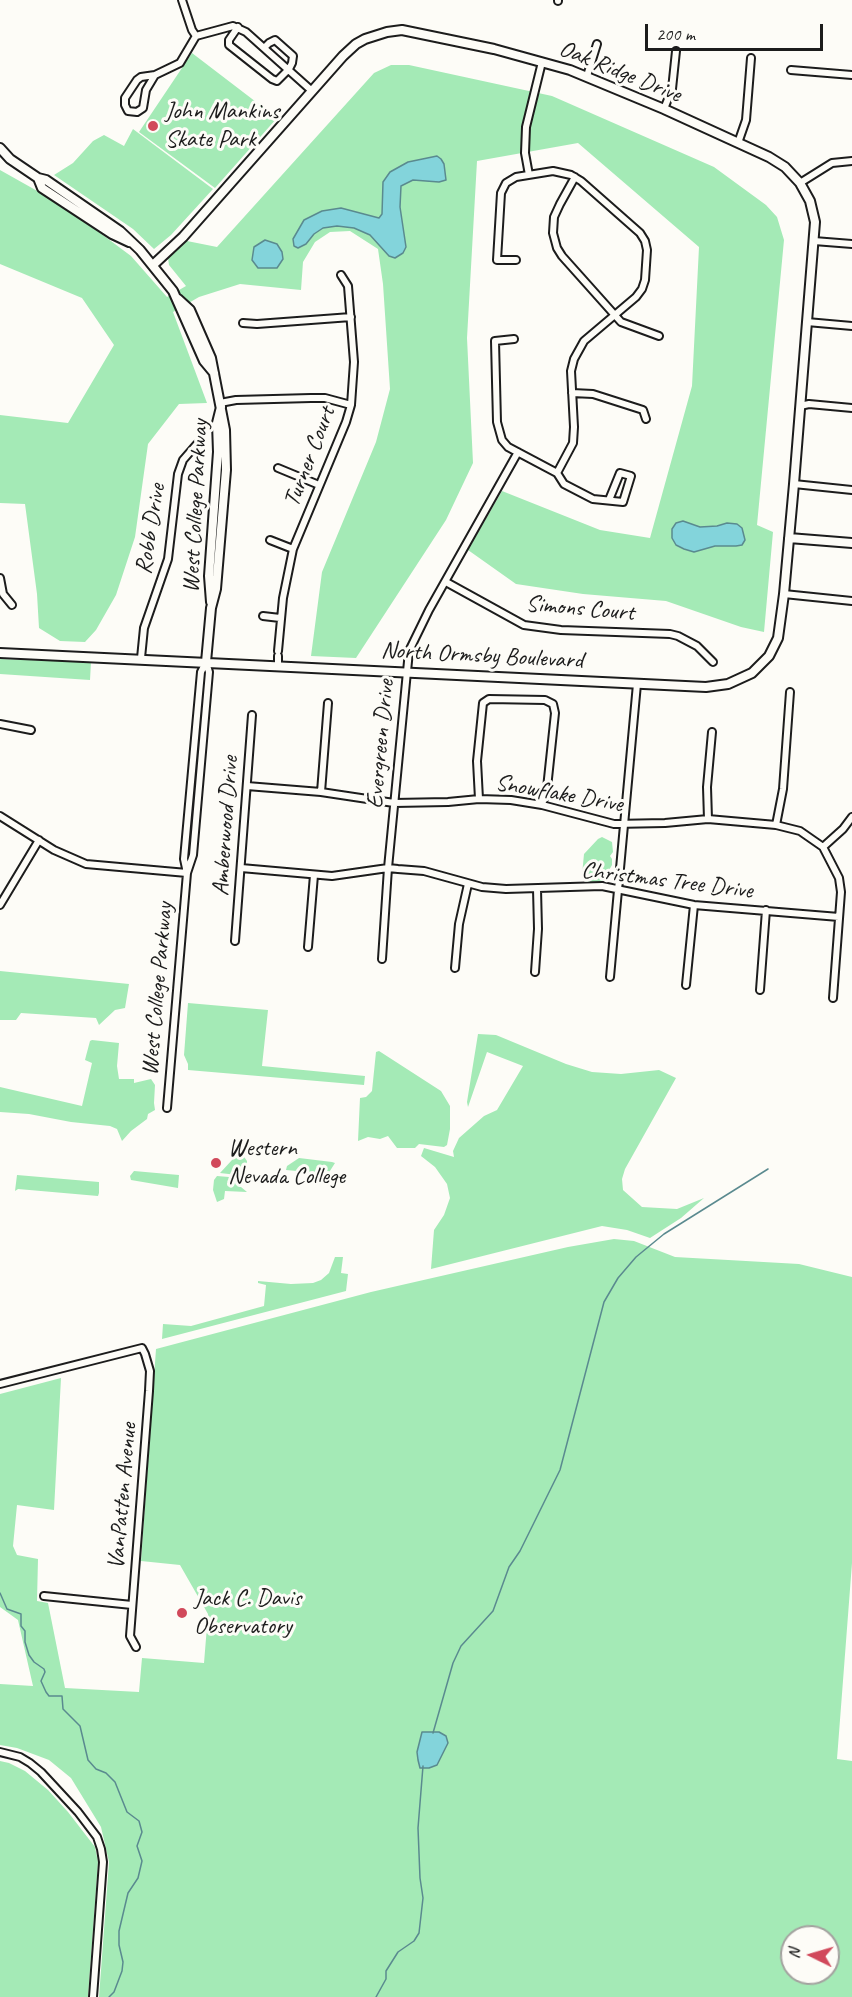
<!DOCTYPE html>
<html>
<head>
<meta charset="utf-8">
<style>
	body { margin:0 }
	#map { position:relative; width:852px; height:1997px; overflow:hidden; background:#fdfcf7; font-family:Caveat,sans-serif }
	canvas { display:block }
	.north { position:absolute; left:780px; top:1925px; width:60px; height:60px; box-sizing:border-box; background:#fdfcf7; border:2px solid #a3a29f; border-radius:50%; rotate:275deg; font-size:16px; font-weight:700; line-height:24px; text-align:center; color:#1c1c1c }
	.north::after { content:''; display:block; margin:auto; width:21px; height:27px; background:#d1495b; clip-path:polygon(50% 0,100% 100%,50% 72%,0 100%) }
	.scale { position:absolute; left:645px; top:24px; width:178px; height:27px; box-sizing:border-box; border:3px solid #1c1c1c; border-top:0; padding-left:8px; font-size:18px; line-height:21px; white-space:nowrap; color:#1c1c1c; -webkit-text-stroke:4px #fdfcf7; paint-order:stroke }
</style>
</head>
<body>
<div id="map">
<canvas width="852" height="1997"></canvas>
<div class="north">N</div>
<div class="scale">200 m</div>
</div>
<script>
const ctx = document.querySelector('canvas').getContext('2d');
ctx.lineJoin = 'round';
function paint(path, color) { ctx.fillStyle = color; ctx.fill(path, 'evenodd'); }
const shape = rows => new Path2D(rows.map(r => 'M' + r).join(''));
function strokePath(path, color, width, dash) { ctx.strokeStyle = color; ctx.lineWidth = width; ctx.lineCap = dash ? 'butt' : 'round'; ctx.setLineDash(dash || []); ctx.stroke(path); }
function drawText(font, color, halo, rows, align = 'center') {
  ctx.font = font + ' Caveat,sans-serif'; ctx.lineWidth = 6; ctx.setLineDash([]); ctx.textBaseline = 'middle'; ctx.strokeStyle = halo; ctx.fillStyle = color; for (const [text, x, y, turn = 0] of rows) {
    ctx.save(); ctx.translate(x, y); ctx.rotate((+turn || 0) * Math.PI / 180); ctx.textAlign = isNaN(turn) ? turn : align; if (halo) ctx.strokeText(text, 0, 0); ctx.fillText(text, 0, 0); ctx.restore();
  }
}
const green = shape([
	[192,53,277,118,215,188,139,132],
	[391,65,409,65,552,96,714,167,766,205,777,217,784,240,757,525,773,532,764,632,741,627,666,601,583,594,516,584,468,550,502,491,600,530,650,538,692,386,699,247,578,143,477,161,467,338,473,463,446,520,356,658,311,656,322,572,376,442,390,389,383,284,378,249,350,231,330,232,315,242,303,262,301,290,240,284,199,297,173,312,207,403,179,404,148,444,135,537,116,595,96,630,85,642,60,641,39,628,37,594,25,504,0,503,0,415,68,423,114,345,82,298,0,264,0,170,64,206,131,256,167,297,186,286,169,265,168,258,187,241,217,247,374,73],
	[133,129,213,189,171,235,154,249,133,229,54,175,73,163,93,141,104,135,124,146],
	[0,659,91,662,90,680,0,674],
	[602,837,612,842,613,852,610,856,612,859,612,865,601,884,587,885,582,875,584,854,598,839],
	[0,971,129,984,125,1008,115,1010,99,1025,96,1018,21,1013,16,1020,0,1020],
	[188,1003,268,1010,262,1066,365,1076,364,1085,188,1070,188,1064,184,1055],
	[478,1034,496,1035,566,1064,592,1072,621,1074,659,1070,676,1078,625,1169,622,1179,623,1190,642,1207,677,1209,704,1198,681,1218,650,1238,627,1230,602,1226,431,1269,434,1230,444,1215,450,1198,447,1184,435,1167,421,1156,424,1148,454,1157,453,1151,459,1138,484,1116,497,1110,523,1066,487,1052,468,1107,467,1102],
	[92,1040,119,1043,117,1066,119,1079,134,1079,134,1083,151,1079,155,1085,154,1103,155,1110,148,1114,147,1119,131,1131,122,1141,117,1129,110,1126,71,1122,29,1114,0,1112,0,1087,82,1106,92,1063,85,1060,86,1056,90,1041],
	[379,1051,441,1091,450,1106,450,1129,447,1145,444,1147,419,1144,415,1148,397,1148,388,1136,380,1139,368,1137,358,1141,360,1098,366,1097,372,1091,376,1052],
	[233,1145,241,1146,242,1154,247,1161,246,1176,220,1173,232,1160],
	[299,1158,332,1162,335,1163,328,1174,286,1170,287,1166],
	[134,1171,179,1175,178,1188,131,1180,130,1176],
	[17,1175,99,1182,99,1193,98,1196,18,1189,15,1191],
	[217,1176,229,1177,247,1192,225,1191,224,1199,217,1202,213,1190,214,1180],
	[614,1239,634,1241,675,1257,799,1264,852,1277,852,1563,837,1759,852,1761,852,1997,99,1997,109,1862,101,1827,71,1778,49,1760,17,1748,0,1745,0,1684,33,1686,18,1620,0,1607,0,1394,61,1378,54,1510,17,1505,13,1546,17,1555,38,1559,37,1601,48,1603,65,1688,139,1692,142,1658,204,1663,208,1614,180,1565,141,1561,156,1349,371,1292,568,1247],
	[792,1937,828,1937,828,1973,792,1973],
	[335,1257,343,1257,341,1273,348,1274,346,1291,162,1339,163,1324,191,1326,264,1306,266,1285,258,1283,258,1281,291,1284,313,1283,321,1280,329,1273],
	[0,1761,9,1763,25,1771,48,1790,68,1812,95,1847,98,1862,88,1997,0,1997]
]);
const water = shape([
	[437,156,441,159,444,164,446,180,439,182,413,180,401,186,400,207,406,247,403,253,395,258,389,256,370,235,354,228,337,226,323,228,314,234,306,244,298,248,294,246,293,239,304,220,322,211,341,208,379,218,382,214,383,182,390,172,408,162,437,156],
	[265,240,277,244,282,252,283,259,277,268,258,268,252,260,254,247,265,240],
	[683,521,700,527,717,526,727,523,737,524,742,528,745,540,742,545,736,546,715,546,694,552,684,549,676,545,672,538,672,529,676,523,683,521],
	[422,1732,439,1732,446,1736,448,1743,437,1765,429,1768,420,1768,418,1760,417,1752,422,1732]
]);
const stream = shape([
	[0,1593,7,1609,21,1614,21,1626,25,1631,25,1642,29,1655,34,1662,44,1669,45,1672,41,1681,46,1692,49,1696,62,1696,63,1709,80,1726,88,1760,96,1769,106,1773,115,1782,127,1812,139,1821,142,1832,137,1846,142,1861,138,1878,128,1893,119,1931,119,1945,123,1962,122,1971,114,1992,109,1997],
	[433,1733,453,1663,461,1646,493,1611,509,1567,520,1551,560,1470,604,1302,618,1278,636,1257,664,1234,768,1169],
	[376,1997,386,1979,386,1971,398,1952,414,1941,419,1933,423,1898,420,1878,418,1828,423,1766]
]);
const minor = shape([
	[182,0,192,30,196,36],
	[558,1,558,0],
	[238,27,229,40,229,45,272,79,277,81,289,69,292,63,293,56,275,40,269,43,264,48],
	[791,70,852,75],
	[155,75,146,90,143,108,137,112,128,111,125,105,125,98,137,80,141,77,155,75,180,63,196,36,233,26,246,32,312,91],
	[587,76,597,44],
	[664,109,672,89,676,51],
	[738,143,746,120,751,58],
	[529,175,525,153,526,127,542,62],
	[575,177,560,204,554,217,553,233,557,248,562,256,621,322,659,336],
	[800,183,832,163,852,161],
	[814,241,852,244],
	[516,260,497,260,501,193,506,183,516,177,553,171,571,175,581,181,640,233,645,241,647,250,645,280,642,289,636,297,584,341,574,359,571,371,574,427,573,443,557,473],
	[807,322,852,326],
	[243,323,257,324,351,317],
	[514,339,495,341,497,422,502,440,508,447,557,473,564,484,593,499,623,502,631,476,620,473,609,500],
	[572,393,593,394,643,410,646,419],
	[220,403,236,400,311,398,325,398,351,405],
	[800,406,809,404,852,408],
	[278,468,319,485],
	[794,484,852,490],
	[270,540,293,549],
	[0,578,3,594,12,605],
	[446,582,524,625,561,630,670,634,678,636,697,646,713,662],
	[784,594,852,601],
	[263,616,280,618],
	[278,651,283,598,293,549,346,422,351,405,354,362,348,286,341,275],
	[141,658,144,628,168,559,178,474,183,460,197,444],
	[278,666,278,656],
	[0,724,31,730],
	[247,786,321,792,394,803,448,802,479,799,511,800,542,805,614,824,665,823,708,819,776,825,800,831,823,847,839,878,841,892,833,998],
	[321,792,328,703],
	[479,799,477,761,483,703,489,699,545,700,553,704,555,713,547,788,542,805],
	[0,816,54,850,86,864,187,873],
	[708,819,707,787,712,732],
	[776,825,783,789,790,692],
	[823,847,843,829,852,817],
	[241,868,332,876,388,868,398,869,424,871,482,887,506,889,602,886,694,905,839,917],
	[187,873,184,859,201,672,206,662],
	[0,905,39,840],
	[235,941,252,715],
	[308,947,314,875],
	[382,959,388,868,409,651,429,610,518,452],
	[455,968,459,924,468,884],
	[535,972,538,929,537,889],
	[610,977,637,684],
	[686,985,694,905],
	[760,990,766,910],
	[167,1108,187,873,193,855,209,672,206,662],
	[0,1384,142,1348,145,1354,150,1371,149,1391,130,1636,136,1647],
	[44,1596,132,1605],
	[0,1752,20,1757,30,1763,41,1772,78,1812,97,1837,101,1849,103,1862,93,1997]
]);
const tertiary = shape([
	[0,148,10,159,38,178,46,180,120,231,140,250,173,291,204,361,214,373],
	[38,178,42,188,112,234,129,242],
	[178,299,190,310,211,358,225,430,226,470,216,589,211,608,206,662],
	[789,538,852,543],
	[211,602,209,576,218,452,217,423,221,407],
	[0,653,706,687,728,684,752,673,769,656,778,638,784,594,794,484,815,222,810,201,800,183,785,167,769,157,664,109,570,70,494,49,402,30,387,32,365,39,356,44,343,56,183,237,153,265]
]);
const markers = [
	[153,126,6,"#d1495b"],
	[216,1163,6,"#d1495b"],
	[182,1613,6,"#d1495b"]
];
const streetNames = [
	["Oak Ridge Drive",620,72,22],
	["Turner Court",310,457,-69],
	["West College Parkway",196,506,-87],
	["Robb Drive",151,529,-81],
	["Simons Court",580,609,5],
	["North Ormsby Boulevard",482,656,3],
	["Evergreen Drive",381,744,-85],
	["Snowflake Drive",559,794,10],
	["Amberwood Drive",226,826,-86],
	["Christmas Tree Drive",667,881,7],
	["West College Parkway",158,989,-85],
	["VanPatten Avenue",123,1496,-85]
];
const poiNames = [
	["John Mankins",165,112],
	["Skate Park",165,140],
	["Western",228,1149],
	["Nevada College",228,1177],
	["Jack C. Davis",194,1599],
	["Observatory",194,1627]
];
paint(green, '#a4eab6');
paint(water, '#83d4db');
strokePath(water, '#5a8a8f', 1.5);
strokePath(stream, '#5a8a8f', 1.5);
strokePath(minor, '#1c1c1c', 10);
strokePath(tertiary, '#1c1c1c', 12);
strokePath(minor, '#fdfcf7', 6);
strokePath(tertiary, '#fdfcf7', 8);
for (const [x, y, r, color] of markers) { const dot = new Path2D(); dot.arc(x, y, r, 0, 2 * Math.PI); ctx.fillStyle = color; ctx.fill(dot); strokePath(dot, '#fdfcf7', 2); }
drawText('24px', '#1c1c1c', '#fdfcf7', streetNames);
drawText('24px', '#1c1c1c', '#fdfcf7', poiNames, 'left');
</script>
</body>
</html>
